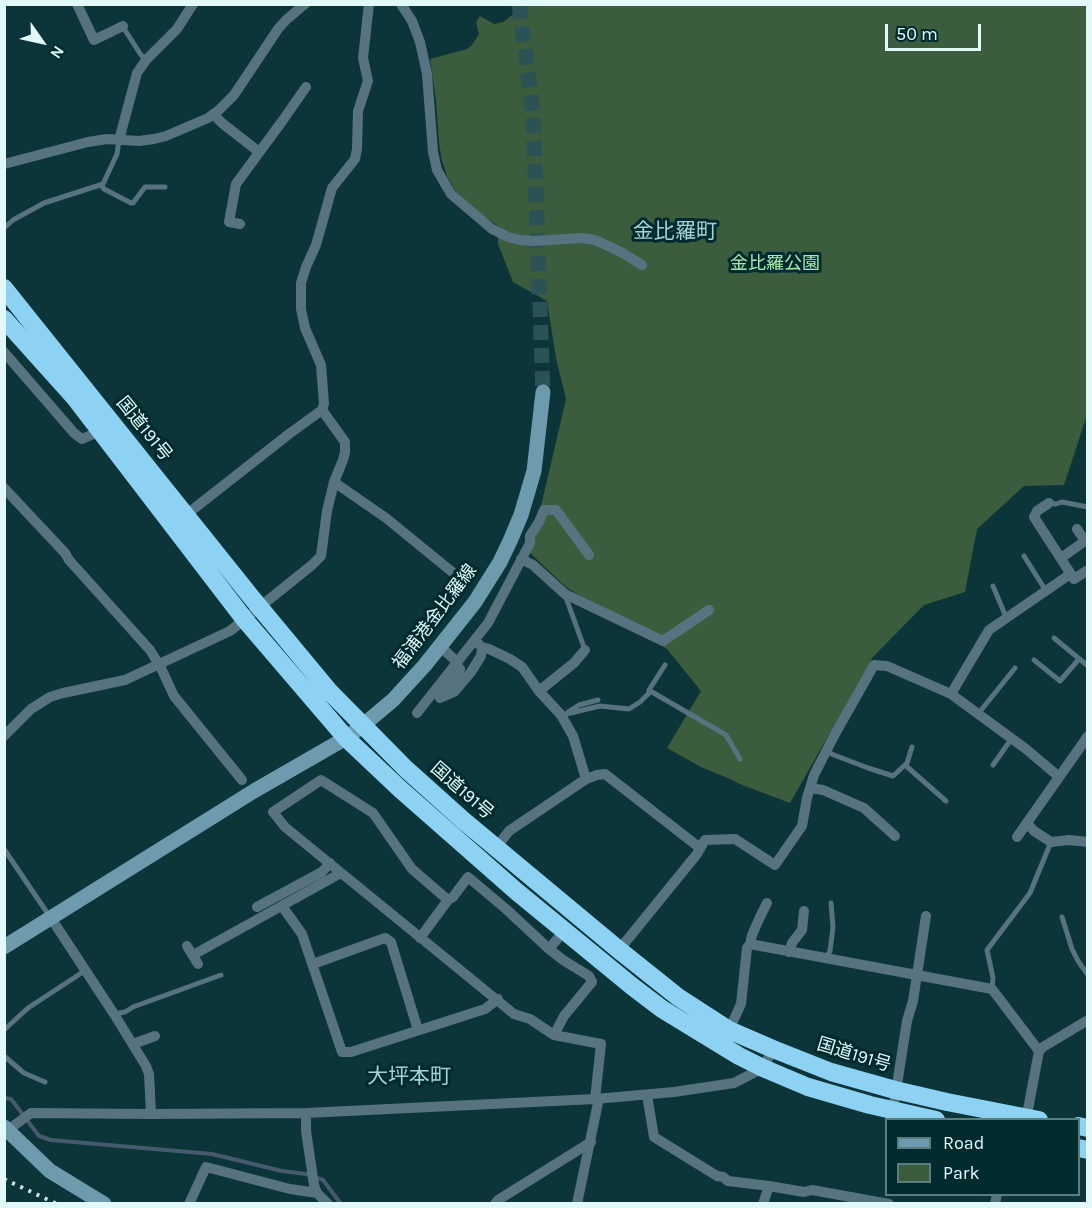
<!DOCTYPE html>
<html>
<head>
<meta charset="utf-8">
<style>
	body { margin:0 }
	#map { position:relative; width:1092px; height:1208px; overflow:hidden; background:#0b3538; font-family:Karla,sans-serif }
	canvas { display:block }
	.frame { position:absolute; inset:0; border:6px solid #e3f8f9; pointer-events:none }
	.legend { position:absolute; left:885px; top:1118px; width:195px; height:78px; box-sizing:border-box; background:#002b2e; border:2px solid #5b7d7f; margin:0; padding:8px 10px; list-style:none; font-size:18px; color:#e3f8f9 }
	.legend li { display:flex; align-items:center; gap:12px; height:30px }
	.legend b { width:30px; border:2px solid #5b7d7f }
	.north { position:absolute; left:12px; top:12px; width:60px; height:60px; -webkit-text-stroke:4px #002b2e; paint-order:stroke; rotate:124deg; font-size:16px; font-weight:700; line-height:24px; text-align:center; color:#e3f8f9 }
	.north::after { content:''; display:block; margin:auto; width:21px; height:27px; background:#e3f8f9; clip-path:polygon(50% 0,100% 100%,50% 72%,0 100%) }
	.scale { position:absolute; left:885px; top:24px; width:96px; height:27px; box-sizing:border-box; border:3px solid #e3f8f9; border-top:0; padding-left:8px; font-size:18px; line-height:21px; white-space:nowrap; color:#e3f8f9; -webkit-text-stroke:4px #002b2e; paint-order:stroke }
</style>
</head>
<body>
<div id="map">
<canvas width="1092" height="1208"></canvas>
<div class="frame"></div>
<ul class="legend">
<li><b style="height:8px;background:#6e9aae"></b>Road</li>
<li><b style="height:16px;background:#3b5c3d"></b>Park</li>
</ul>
<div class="north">N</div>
<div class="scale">50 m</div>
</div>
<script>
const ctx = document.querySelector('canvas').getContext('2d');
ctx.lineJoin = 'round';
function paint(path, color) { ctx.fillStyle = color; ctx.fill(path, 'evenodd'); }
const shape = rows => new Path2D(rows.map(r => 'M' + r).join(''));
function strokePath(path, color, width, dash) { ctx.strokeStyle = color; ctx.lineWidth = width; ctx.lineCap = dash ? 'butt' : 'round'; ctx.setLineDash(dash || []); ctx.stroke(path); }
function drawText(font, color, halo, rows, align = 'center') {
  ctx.font = font + ' Karla,"Noto Sans JP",sans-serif'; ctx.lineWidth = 6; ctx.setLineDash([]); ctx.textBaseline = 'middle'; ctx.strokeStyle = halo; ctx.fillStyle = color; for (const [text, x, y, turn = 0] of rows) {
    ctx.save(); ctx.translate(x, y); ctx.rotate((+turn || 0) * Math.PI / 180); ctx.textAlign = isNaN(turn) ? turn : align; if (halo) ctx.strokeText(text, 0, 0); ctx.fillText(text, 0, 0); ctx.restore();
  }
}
const green = shape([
	[535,5,1087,5,1088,412,1064,485,1024,486,977,529,965,592,924,605,873,657,790,803,742,785,730,779,701,767,667,748,701,691,667,649,566,587,530,553,566,399,556,358,547,301,513,282,498,244,498,226,475,210,455,190,447,176,442,161,439,143,436,100,430,59,467,49,472,45,479,34,476,22,480,16,494,24,503,22,523,7]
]);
const stream = shape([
	[4,1098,11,1099,39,1136,51,1140,212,1154,282,1171,306,1174,323,1180,341,1204]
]);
const secondaryTunnel = shape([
	[519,4,533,113,543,392]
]);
const lane = shape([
	[123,27,141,55,146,60],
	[101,185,104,189,131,203,133,203,145,187,165,187],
	[4,228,13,220,44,203,103,184,117,154,119,140],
	[1049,503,1056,504,1062,502,1088,507],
	[1024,556,1046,591],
	[993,586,1006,617],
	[565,595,585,650],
	[1054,638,1088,666],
	[1034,660,1060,681,1079,659],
	[649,693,649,690,665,665],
	[568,712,579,705,598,700],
	[978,714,1015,668],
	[562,715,600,706,629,709,640,702,649,693,652,692,726,735,740,759],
	[826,751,834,755,868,768,893,776,907,763,912,747],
	[905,765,946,801],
	[993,765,1012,738],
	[4,849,50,917],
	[1062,917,1072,949,1078,961,1088,975],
	[826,958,830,951,833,927,831,903],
	[992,989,993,978,987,950,1030,893,1051,842],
	[114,1014,125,1012,133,1007,221,975],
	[4,1030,28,1008,86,970],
	[4,1056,24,1073,45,1082]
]);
const street = shape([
	[77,4,94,40,123,26],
	[369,4,363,58,368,81,358,111,357,149,355,159,332,188,316,245,306,267,301,283,301,309,305,328,321,365,324,404,322,410,345,442,345,452,343,460,334,482,386,518,462,580],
	[401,4,412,21,420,42,427,74,433,152,437,170,451,194,492,229,508,237,520,240,534,241,582,238,595,240,621,252,642,265],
	[213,114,222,123,259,152],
	[119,140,137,73,146,60,177,29,193,4],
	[4,164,88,142,107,139,139,141,154,139,166,136,208,118,219,110,234,95,278,29,286,20,305,4],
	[240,224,229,222,236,184,283,120,306,87],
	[4,352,74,433,82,439,105,429],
	[4,488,65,553,69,560,150,650,161,668,174,696,242,780],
	[1049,503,1037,511,1034,517,1074,579,1088,570],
	[182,518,289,434,322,410],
	[1061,558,1085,541,1077,529],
	[521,559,533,565,565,594,663,641,709,610],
	[440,646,457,662],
	[482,647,489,649,510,659,522,667,539,691,561,715,573,736,586,779],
	[539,691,574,663,585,650],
	[951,694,989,630,1066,577,1070,573],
	[441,697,458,674,460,669,455,664],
	[440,698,454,692,471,672,481,656,482,648,478,643],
	[417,713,488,623,530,543,530,536,539,522,544,510,556,510,589,555],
	[4,736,31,709,50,697,63,693,125,680,230,631,312,565,321,556,327,511,334,482],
	[810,788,823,790,864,808,895,836],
	[1027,823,1034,831,1051,842,1069,840,1088,842],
	[1017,837,1088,736],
	[496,848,509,831,586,779,597,775,605,774,700,848],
	[448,900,412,869,373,813,321,780,273,812,285,827,514,1014,530,1019,554,1035,601,1044,595,1099],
	[282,906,302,934,342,1052,351,1052,485,1009,498,999],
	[257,907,322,872,330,863],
	[51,918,114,1014,146,1066,149,1074,151,1114],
	[420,938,448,900,453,897,468,877,506,909,549,949],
	[750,944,992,989,1039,1051],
	[187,946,198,964],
	[619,950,697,854,705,840,735,839,775,865,802,826,807,798,814,775,835,734,874,665,887,666,951,694,1026,749,1058,776],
	[789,952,792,943,802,930,804,911],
	[193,955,341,873],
	[313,964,385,938,391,942,418,1030],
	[729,1030,741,1004,747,948,750,944,752,935,760,917,767,903],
	[554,1035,564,1016,592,982,589,976,563,960,549,949,564,931],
	[133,1044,155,1036],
	[647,1095,654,1137,717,1176,723,1177,728,1181,769,1186,804,1192,812,1190,889,1204],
	[893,1110,907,1021,913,1001,926,916],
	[306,1113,306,1131,314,1185,317,1193,328,1204],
	[1026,1120,1039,1051,1043,1047,1088,1020],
	[8,1130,31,1113,151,1114,306,1113,595,1099,674,1092,734,1083,763,1068,773,1049],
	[189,1204,206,1167,290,1189,317,1193],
	[495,1204,498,1200,591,1142],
	[577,1204,599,1098],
	[763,1204,769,1186],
	[995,1204,997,1194]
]);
const secondary = shape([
	[4,947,254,791,346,738,362,726,393,700,425,665,475,602,500,562,510,541,521,515,534,471,543,392],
	[4,1127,50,1171,104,1204]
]);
const highway = shape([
	[4,288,252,598,329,691,406,769,464,821,619,950,678,997,729,1030,773,1049,831,1072,895,1090,947,1102,1039,1120],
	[4,319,75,398,245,620,346,738,400,789,516,891,633,987,662,1009,739,1056,763,1068,808,1087,870,1105,936,1120],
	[1078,1126,1088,1128],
	[1078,1148,1088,1150]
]);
const rail = shape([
	[4,1179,57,1204]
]);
const parkNames = [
	["金比羅公園",775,264]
];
const streetNames = [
	["国道191号",144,429,51],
	["福浦港金比羅線",435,617,-53],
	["国道191号",462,791,41],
	["国道191号",854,1055,17]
];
const quarterNames = [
	["金比羅町",675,232],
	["大坪本町",409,1077]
];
paint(green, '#3b5c3d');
strokePath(stream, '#455a6f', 4);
strokePath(secondaryTunnel, '#2b5255', 15, [15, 8]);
strokePath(lane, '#587380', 5);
strokePath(street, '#587380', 10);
strokePath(secondary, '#6e9aae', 15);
strokePath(highway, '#8dd2f2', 18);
strokePath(rail, '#cae2e3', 4, [3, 6]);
drawText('18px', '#a6eaa8', '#002b2e', parkNames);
drawText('18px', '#e3f8f9', '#002b2e', streetNames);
drawText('21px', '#a6d1d4', '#002b2e', quarterNames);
</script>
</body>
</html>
